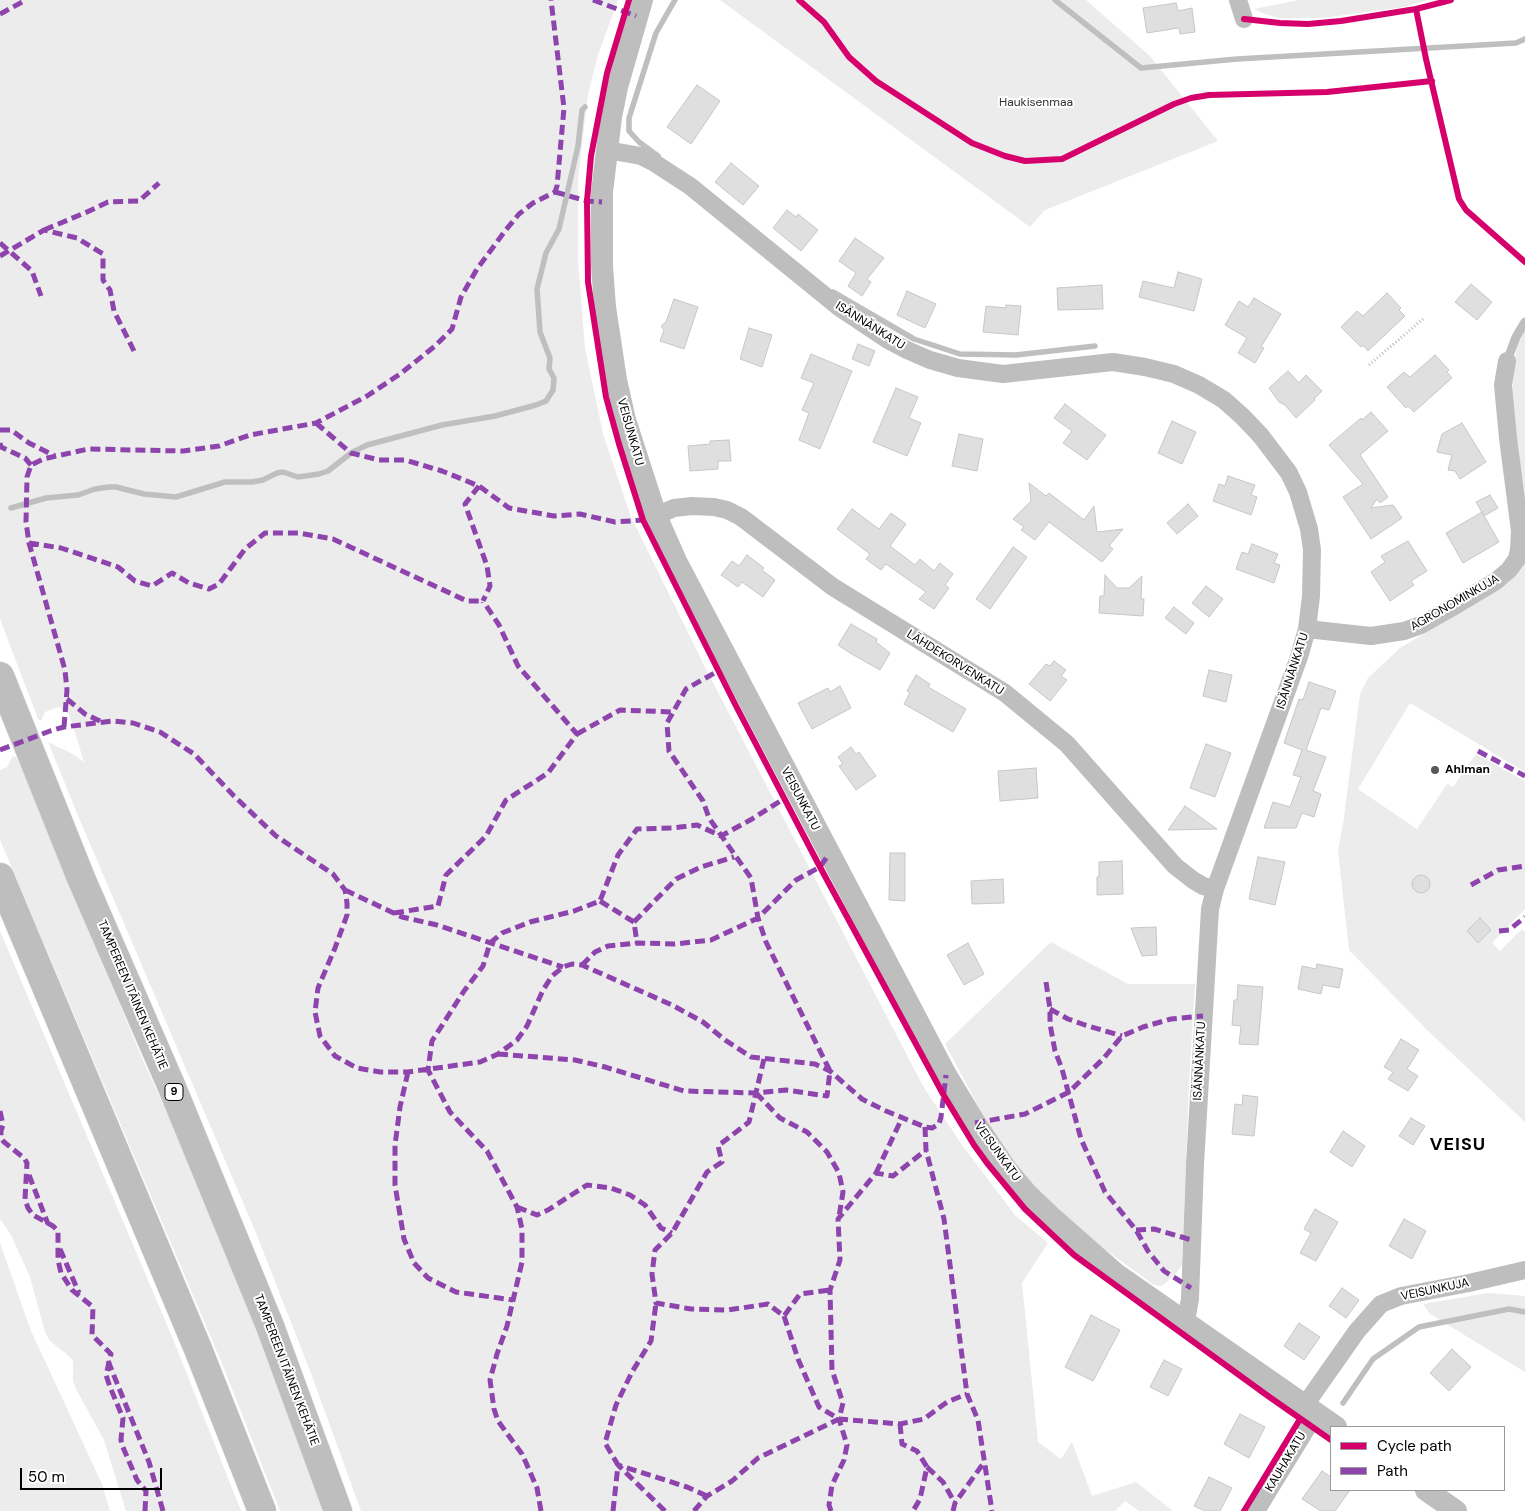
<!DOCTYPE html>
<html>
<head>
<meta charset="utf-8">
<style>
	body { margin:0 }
	#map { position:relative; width:1525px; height:1511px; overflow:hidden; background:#fff; font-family:"DM Sans",sans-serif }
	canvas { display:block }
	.legend { position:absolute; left:1330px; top:1426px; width:175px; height:65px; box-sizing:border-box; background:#fff; border:1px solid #999; margin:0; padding:6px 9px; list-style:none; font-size:15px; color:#000 }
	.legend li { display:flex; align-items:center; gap:10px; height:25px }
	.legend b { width:25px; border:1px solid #999 }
	.scale { position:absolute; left:20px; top:1468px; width:142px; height:22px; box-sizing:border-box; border:2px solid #000; border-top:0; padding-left:6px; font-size:15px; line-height:18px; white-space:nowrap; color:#000; -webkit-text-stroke:4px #fff; paint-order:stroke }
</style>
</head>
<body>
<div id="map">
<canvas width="1525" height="1511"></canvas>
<ul class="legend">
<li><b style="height:6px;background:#d6006c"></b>Cycle path</li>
<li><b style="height:6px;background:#8e44ad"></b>Path</li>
</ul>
<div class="scale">50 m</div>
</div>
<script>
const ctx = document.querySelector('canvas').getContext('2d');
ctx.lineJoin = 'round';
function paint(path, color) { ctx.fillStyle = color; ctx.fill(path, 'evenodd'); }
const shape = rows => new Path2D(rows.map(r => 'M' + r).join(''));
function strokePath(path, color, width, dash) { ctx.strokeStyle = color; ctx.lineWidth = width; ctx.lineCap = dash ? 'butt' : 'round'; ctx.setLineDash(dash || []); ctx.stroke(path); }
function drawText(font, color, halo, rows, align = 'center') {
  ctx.font = font + ' "DM Sans",sans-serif'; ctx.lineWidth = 4; ctx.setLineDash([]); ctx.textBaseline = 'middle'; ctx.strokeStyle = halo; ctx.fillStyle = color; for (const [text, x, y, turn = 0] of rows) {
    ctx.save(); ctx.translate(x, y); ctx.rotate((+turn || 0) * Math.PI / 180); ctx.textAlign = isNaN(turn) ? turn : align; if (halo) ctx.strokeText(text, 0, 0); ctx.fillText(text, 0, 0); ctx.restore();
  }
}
const green = shape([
	[0,0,618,0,598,55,588,94,578,179,578,261,585,348,603,434,631,517,709,675,923,1086,962,1145,1015,1215,1048,1243,1022,1283,1038,1442,1061,1459,1072,1442,1092,1496,1136,1482,1173,1511,1139,1511,1125,1501,1115,1511,361,1511,312,1376,256,1233,79,818,48,742,71,753,84,762,72,723,68,713,59,707,45,712,41,721,38,719,0,619],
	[720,0,1086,0,1150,56,1218,141,1045,210,1030,227],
	[1299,0,1428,0,1404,7,1323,18,1279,18,1262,13,1254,9],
	[1525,330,1525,516,1512,400,1514,364,1518,341],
	[1525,563,1525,772,1410,703,1358,789,1417,829,1447,784,1453,787,1476,754,1525,781,1525,909,1492,943,1500,951,1522,929,1525,932,1525,1122,1427,1030,1349,950,1338,851,1343,824,1360,694,1368,678,1400,648,1507,584,1517,575],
	[13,756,16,757,26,778,142,1058,179,1139,249,1310,283,1396,323,1511,280,1511,223,1366,0,840,0,770,7,767],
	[0,931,173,1339,241,1511,126,1511,104,1440,76,1389,73,1381,73,1361,69,1356,50,1341,45,1332,30,1277,11,1235,0,1219],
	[1051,942,1128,984,1195,984,1189,1082,1182,1265,1175,1275,1162,1286,1154,1285,1099,1245,1030,1185,984,1117,945,1044],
	[0,1243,31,1331,102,1484,110,1511,0,1511],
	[1488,1293,1525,1296,1525,1372,1430,1314,1423,1304]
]);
const stream = shape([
	[1055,0,1141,68,1237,59,1516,43,1525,39],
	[658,156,639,142,629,131,629,118,656,33,675,0],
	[833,292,914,339,960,354,1016,355,1095,346],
	[11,508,46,498,78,495,95,489,109,487,116,487,144,494,176,497,225,482,252,482,263,480,277,473,283,472,298,477,319,474,328,471,351,453,367,445,442,425,495,416,536,405,546,401,553,390,554,378,549,369,550,358,540,332,537,289,546,253,559,229,578,146,582,110,585,107],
	[1343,1403,1373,1359,1419,1327,1509,1309,1525,1312]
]);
const building = shape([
	[1176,3,1178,11,1192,8,1195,32,1180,34,1179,28,1147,33,1143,8,1176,3],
	[697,85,720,101,691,144,667,127,697,85],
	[731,163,759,186,743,205,715,182,731,163],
	[787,210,796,217,798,214,818,230,801,251,773,228,787,210],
	[855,238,884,258,867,279,871,282,862,296,848,286,856,273,839,261,855,238],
	[1178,272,1202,279,1194,311,1139,297,1143,281,1174,288,1178,272],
	[1471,284,1492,302,1477,320,1455,302,1471,284],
	[1102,285,1103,309,1058,310,1057,288,1102,285],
	[907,291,936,304,925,328,897,315,907,291],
	[1387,293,1401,308,1399,310,1405,316,1368,351,1363,345,1361,347,1341,327,1357,311,1363,316,1387,293],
	[1254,298,1281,314,1261,347,1264,348,1255,363,1238,353,1247,338,1225,325,1239,301,1248,307,1254,298],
	[674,299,698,307,684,349,660,341,664,330,661,326,666,322,674,299],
	[1006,305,1021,306,1018,335,983,332,986,306,1006,308,1006,305],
	[749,328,772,335,762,367,740,359,749,328],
	[858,344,875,351,869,366,852,359,858,344],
	[811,354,852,371,820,449,799,440,809,413,802,410,814,383,801,378,811,354],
	[1435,355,1449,370,1447,372,1452,378,1414,412,1408,406,1406,408,1387,387,1404,372,1410,377,1435,355],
	[1288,371,1299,383,1306,375,1322,391,1314,399,1315,400,1296,418,1285,405,1279,402,1269,388,1288,371],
	[896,388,918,397,909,418,921,423,907,456,873,442,896,388],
	[1065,404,1106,435,1087,460,1063,443,1072,431,1054,418,1065,404],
	[1371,412,1388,431,1360,455,1388,497,1380,503,1377,499,1371,508,1393,505,1402,518,1371,539,1343,497,1363,484,1329,445,1361,418,1362,420,1371,412],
	[1172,421,1196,432,1182,464,1158,453,1172,421],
	[1462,423,1486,462,1460,479,1455,471,1448,470,1452,455,1437,452,1442,434,1462,423],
	[959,434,983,439,977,471,952,466,959,434],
	[729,440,731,461,718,461,718,469,690,471,688,446,710,444,710,441,729,440],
	[1228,476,1255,485,1251,495,1257,497,1251,515,1213,501,1219,484,1225,486,1228,476],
	[1029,483,1046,496,1049,493,1084,520,1094,506,1097,532,1123,529,1109,546,1113,549,1102,562,1049,522,1035,540,1021,530,1024,527,1013,519,1031,501,1029,483],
	[1490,495,1498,508,1484,516,1476,502,1490,495],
	[1188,504,1198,516,1177,534,1167,523,1188,504],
	[852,509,879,529,891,513,906,524,890,546,915,565,920,559,934,571,940,563,953,574,945,585,949,588,934,609,919,599,926,592,886,564,881,570,866,559,870,554,837,529,852,509],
	[1482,512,1499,542,1463,563,1446,533,1482,512],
	[1408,541,1427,571,1411,581,1414,585,1390,601,1371,572,1385,562,1381,556,1408,541],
	[1252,544,1278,554,1274,563,1280,565,1274,583,1236,569,1242,552,1248,554,1252,544],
	[1013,547,1027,557,990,609,976,599,1013,547],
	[747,555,764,568,762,570,775,580,763,597,742,582,738,587,721,575,732,561,739,566,747,555],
	[1105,575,1117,588,1129,588,1142,576,1141,599,1144,599,1143,616,1099,613,1100,596,1104,596,1105,575],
	[1206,586,1223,599,1209,617,1192,603,1206,586],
	[1174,607,1194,623,1186,634,1165,618,1174,607],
	[851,624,877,639,876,642,890,653,880,670,850,653,838,645,851,624],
	[1054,661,1066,670,1061,676,1067,680,1050,701,1029,684,1046,664,1050,666,1054,661],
	[1209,670,1232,675,1226,702,1203,696,1209,670],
	[916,675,930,684,928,687,966,709,953,732,904,704,910,693,907,691,916,675],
	[1309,682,1336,691,1329,710,1321,708,1306,750,1326,757,1313,791,1321,794,1314,817,1302,813,1296,828,1264,828,1273,802,1290,807,1301,777,1293,775,1302,750,1284,743,1299,699,1303,700,1309,682],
	[840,686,851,708,812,729,798,703,828,688,830,692,840,686],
	[1206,744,1231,753,1215,797,1190,788,1206,744],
	[851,747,856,754,859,752,876,776,856,790,839,766,843,764,838,757,851,747],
	[1036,768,1038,798,1000,801,998,771,1036,768],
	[1185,806,1217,829,1168,830,1185,806],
	[890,853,905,853,905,901,889,900,890,853],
	[1258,857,1285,862,1275,905,1249,899,1258,857],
	[1122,861,1123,894,1097,895,1097,877,1099,877,1099,862,1122,861],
	'1412 884a9 9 0 1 1 18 0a9 9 0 1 1-18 0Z',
	[1003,879,1004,903,972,904,971,881,1003,879],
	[1480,918,1491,930,1478,943,1467,931,1480,918],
	[1156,927,1157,955,1142,956,1131,928,1156,927],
	[968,943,984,974,964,985,947,955,968,943],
	[1317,964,1343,969,1339,988,1323,985,1321,994,1298,989,1302,966,1316,969,1317,964],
	[1238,985,1263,987,1258,1045,1239,1044,1241,1026,1232,1025,1234,1000,1237,1000,1238,985],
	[1401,1039,1419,1050,1407,1069,1418,1076,1408,1091,1388,1079,1393,1072,1384,1067,1401,1039],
	[1243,1095,1258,1097,1254,1136,1232,1134,1235,1104,1242,1105,1243,1095],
	[1411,1118,1425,1126,1413,1145,1399,1136,1411,1118],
	[1343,1131,1365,1146,1352,1167,1330,1152,1343,1131],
	[1315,1209,1338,1222,1316,1261,1300,1253,1311,1233,1304,1229,1315,1209],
	[1404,1219,1426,1231,1412,1259,1389,1246,1404,1219],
	[1342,1288,1359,1300,1346,1318,1329,1306,1342,1288],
	[1091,1315,1120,1330,1093,1381,1065,1367,1091,1315],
	[1299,1323,1320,1337,1304,1360,1284,1346,1299,1323],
	[1452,1349,1471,1367,1449,1391,1430,1373,1452,1349],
	[1164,1360,1182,1369,1168,1396,1150,1387,1164,1360],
	[1240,1414,1265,1427,1249,1458,1224,1444,1240,1414],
	[1322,1471,1331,1477,1331,1490,1350,1490,1335,1511,1321,1511,1302,1499,1322,1471],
	[1209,1477,1232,1488,1220,1511,1205,1511,1194,1506,1209,1477]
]);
const path = shape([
	[1369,365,1423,319]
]);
const service = shape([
	[1507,361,1516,337,1525,322]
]);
const minor = shape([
	[1238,0,1244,19],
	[607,150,641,156,653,162,690,186,840,308,888,340,907,350,930,360,958,368,1003,374,1113,362,1145,367,1174,374,1199,385,1224,400,1243,417,1261,436,1289,473,1298,492,1309,529,1312,550,1311,596,1307,629,1299,657,1215,889,1210,909,1195,1164,1190,1299,1186,1321],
	[656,516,674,508,692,506,714,507,727,510,741,517,833,587,1005,693,1067,744,1175,866,1193,880,1203,886,1215,889],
	[1307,629,1371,636,1404,631,1421,625,1451,608,1496,581,1509,570,1517,559,1519,549,1520,531,1508,438,1503,385,1507,361],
	[1305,1405,1357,1331,1381,1304,1401,1296,1469,1283,1525,1270],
	[1256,1511,1316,1413]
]);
const tertiary = shape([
	[642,0,617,87,611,117,602,192,602,266,605,307,616,380,625,420,656,516,676,561,946,1075,975,1123,1006,1169,1027,1194,1050,1216,1116,1274,1336,1427],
	[1426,1490,1456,1511]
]);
const motorway = shape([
	[0,676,81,878,171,1085,270,1326,338,1511],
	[0,877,198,1349,262,1511]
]);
const quiet = shape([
	[593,0,636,16],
	[0,14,26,0],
	[555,192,587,201,602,202],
	[44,230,87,212,108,202,139,201,159,183],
	[0,243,32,271,41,296],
	[0,256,44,230,77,238,103,254,103,280,110,290,114,311,134,351],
	[316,423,351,453,379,460,405,460,442,471,479,486,509,508,554,516,580,514,615,522,643,520],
	[0,430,11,430,29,443,55,456],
	[0,443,1,447,25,458,31,465],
	[479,486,465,504,487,566,490,586,483,601],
	[29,543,61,548,118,567,135,581,152,586,172,573,189,583,209,589,219,584,245,549,265,533,299,533,333,539,467,601,483,601],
	[67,699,85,714,102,722],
	[64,727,67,690,65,670,29,543,26,522,27,477,31,465,43,459,88,449,183,451,219,446,250,435,316,423,367,396,400,374,435,346,452,329,461,297,477,269,505,231,519,214,533,203,555,192,557,186,564,108,551,0],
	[577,734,620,710,673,712],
	[0,750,50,731,64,727,112,721,133,723,160,732,194,754,234,796,276,836,333,874,345,890,347,903,347,915,335,948,318,988,315,1012,320,1036,335,1056,357,1068,380,1072,408,1072,480,1062,498,1054,517,1040,527,1026,543,990,552,976,563,967,572,964,582,965,672,1005,703,1022,725,1040,751,1057,815,1064,830,1071,862,1099,886,1111,925,1127,932,1128,939,1124,941,1117,946,1075],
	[1478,751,1525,776],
	[1471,885,1498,870,1525,866],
	[345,890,402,917,437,925,563,967],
	[600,901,634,922,637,943],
	[394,913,438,906,446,875,486,836,506,800,548,773,577,734,518,666,499,625,483,601],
	[634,922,676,879,701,867,734,857],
	[1499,931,1509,930,1525,917],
	[582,965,595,952,608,946,637,943,675,944,711,940,758,918,796,880,820,867,829,854],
	[1046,982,1050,1009,1050,1024,1055,1051,1062,1069,1081,1139,1105,1192,1136,1230,1148,1251,1164,1271,1191,1288],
	[1050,1009,1068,1019,1085,1025,1122,1036],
	[498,1054,575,1060,605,1067,684,1091,756,1093,786,1090,827,1096,830,1071,766,942,758,918,751,878,709,818,703,801,669,751,667,723,686,689,718,671],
	[764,1059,749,1122,718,1146,722,1162,707,1172,672,1233,655,1250,652,1274,656,1303,691,1309,728,1310,768,1304,784,1316,800,1294,830,1290],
	[408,1072,400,1107,395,1145,395,1185,404,1239,414,1263,428,1278,456,1292,513,1300],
	[756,1093,780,1118,807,1132,827,1152,839,1173,843,1192,839,1217],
	[0,1111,3,1125,1,1131,1,1138,4,1142,24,1158,27,1163,25,1199,28,1208,33,1215,53,1226,58,1231,58,1260,61,1273,72,1290,93,1307,92,1335,111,1354,106,1375,110,1387,123,1418,121,1440,122,1445,137,1480,146,1491,145,1511],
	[975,1123,1025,1114,1069,1092,1103,1059,1122,1036,1143,1027,1171,1019,1203,1016],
	[925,1127,926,1150,944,1219,967,1394,978,1420,992,1511],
	[876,1173,902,1118],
	[29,1175,48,1224],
	[517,1207,537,1215,548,1210,587,1185,611,1188,630,1195,645,1205,661,1228,672,1233],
	[1136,1230,1154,1229,1192,1240],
	[60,1249,79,1293],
	[784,1316,798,1359,819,1407,839,1419,900,1424,924,1419,947,1402,967,1394],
	[108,1361,149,1462,163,1511],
	[900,1424,902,1444,917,1451,927,1467,920,1499,913,1511],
	[927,1467,943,1482,955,1503],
	[541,1511,537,1488,527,1465,522,1454,498,1421,494,1409,490,1380,497,1354,507,1326,522,1262,522,1229,517,1207,487,1151,450,1112,428,1070,432,1041,464,991,483,966,490,943,502,933,530,922,574,911,600,901,618,855,637,829,673,828,697,825,721,836,752,819,785,798],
	[613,1511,618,1465,605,1443,616,1405,632,1372,651,1341,656,1303],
	[665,1511,618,1465,687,1487,707,1496],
	[694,1511,707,1496,732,1481,758,1458,839,1419,843,1403,832,1370,830,1290,840,1260,838,1219,876,1173,893,1176,926,1150],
	[831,1511,829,1505,832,1485,844,1460,847,1445,839,1419],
	[953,1511,955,1503,985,1461]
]);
const cycleway = shape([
	[629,0,607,73,591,156,587,201,588,282,606,397,619,444,643,520,735,704,820,867,943,1094,974,1145,987,1163,1025,1209,1074,1255,1268,1396,1331,1440],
	[799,0,824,22,849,57,876,81,972,143,1005,156,1025,161,1062,159,1174,104,1191,98,1209,95,1327,92,1432,81],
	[1416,9,1426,59,1459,199,1466,210,1525,262],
	[1244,19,1280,23,1308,24,1341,21,1416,9,1451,0],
	[1244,1511,1300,1419]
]);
const markers = [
	[1435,770,5,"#595959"]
];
const shields = [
	[174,1092,18]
];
const shieldNames = [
	["9",174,1092]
];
const parkNames = [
	["Haukisenmaa",1036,103]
];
const streetNames = [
	["ISÄNNÄNKATU",870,326,32],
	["VEISUNKATU",630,432,74],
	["AGRONOMINKUJA",1455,603,-30],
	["LÄHDEKORVENKATU",955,663,32],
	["ISÄNNÄNKATU",1293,671,-72],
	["VEISUNKATU",800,799,62],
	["TAMPEREEN ITÄINEN KEHÄTIE",132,995,67],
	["ISÄNNÄNKATU",1200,1061,-87],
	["VEISUNKATU",997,1152,54],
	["VEISUNKUJA",1435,1290,-12],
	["TAMPEREEN ITÄINEN KEHÄTIE",286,1370,69],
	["KAUHAKATU",1286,1462,-59]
];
const poiNames = [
	["Ahlman",1445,770]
];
const districtNames = [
	["VEISU",1458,1145]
];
paint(green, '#ececec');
strokePath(stream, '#bfbfbf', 5.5);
paint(building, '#dfdfdf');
strokePath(building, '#c7c7c7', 1);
strokePath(motorway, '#dbdbdb', 29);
strokePath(path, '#b9b9b9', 3, [1, 2.5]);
strokePath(service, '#bebebe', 9);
strokePath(minor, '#bebebe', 18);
strokePath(tertiary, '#bebebe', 22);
strokePath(motorway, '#bebebe', 28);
strokePath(quiet, '#8e44ad', 5, [10, 5]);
strokePath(cycleway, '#d6006c', 6);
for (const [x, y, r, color] of markers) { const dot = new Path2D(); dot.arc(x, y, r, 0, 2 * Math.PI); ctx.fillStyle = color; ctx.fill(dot); strokePath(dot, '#fff', 2); }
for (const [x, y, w] of shields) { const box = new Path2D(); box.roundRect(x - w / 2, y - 8.5, w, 17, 4); ctx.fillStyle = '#fff'; ctx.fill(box); strokePath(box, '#000', 1); }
drawText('bold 11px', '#000', null, shieldNames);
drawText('12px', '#333', '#fff', parkNames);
drawText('12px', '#000', '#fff', streetNames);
drawText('bold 12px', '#000', '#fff', poiNames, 'left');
ctx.letterSpacing = '1px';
drawText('bold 18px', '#000', '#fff', districtNames);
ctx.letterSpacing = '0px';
</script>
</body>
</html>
